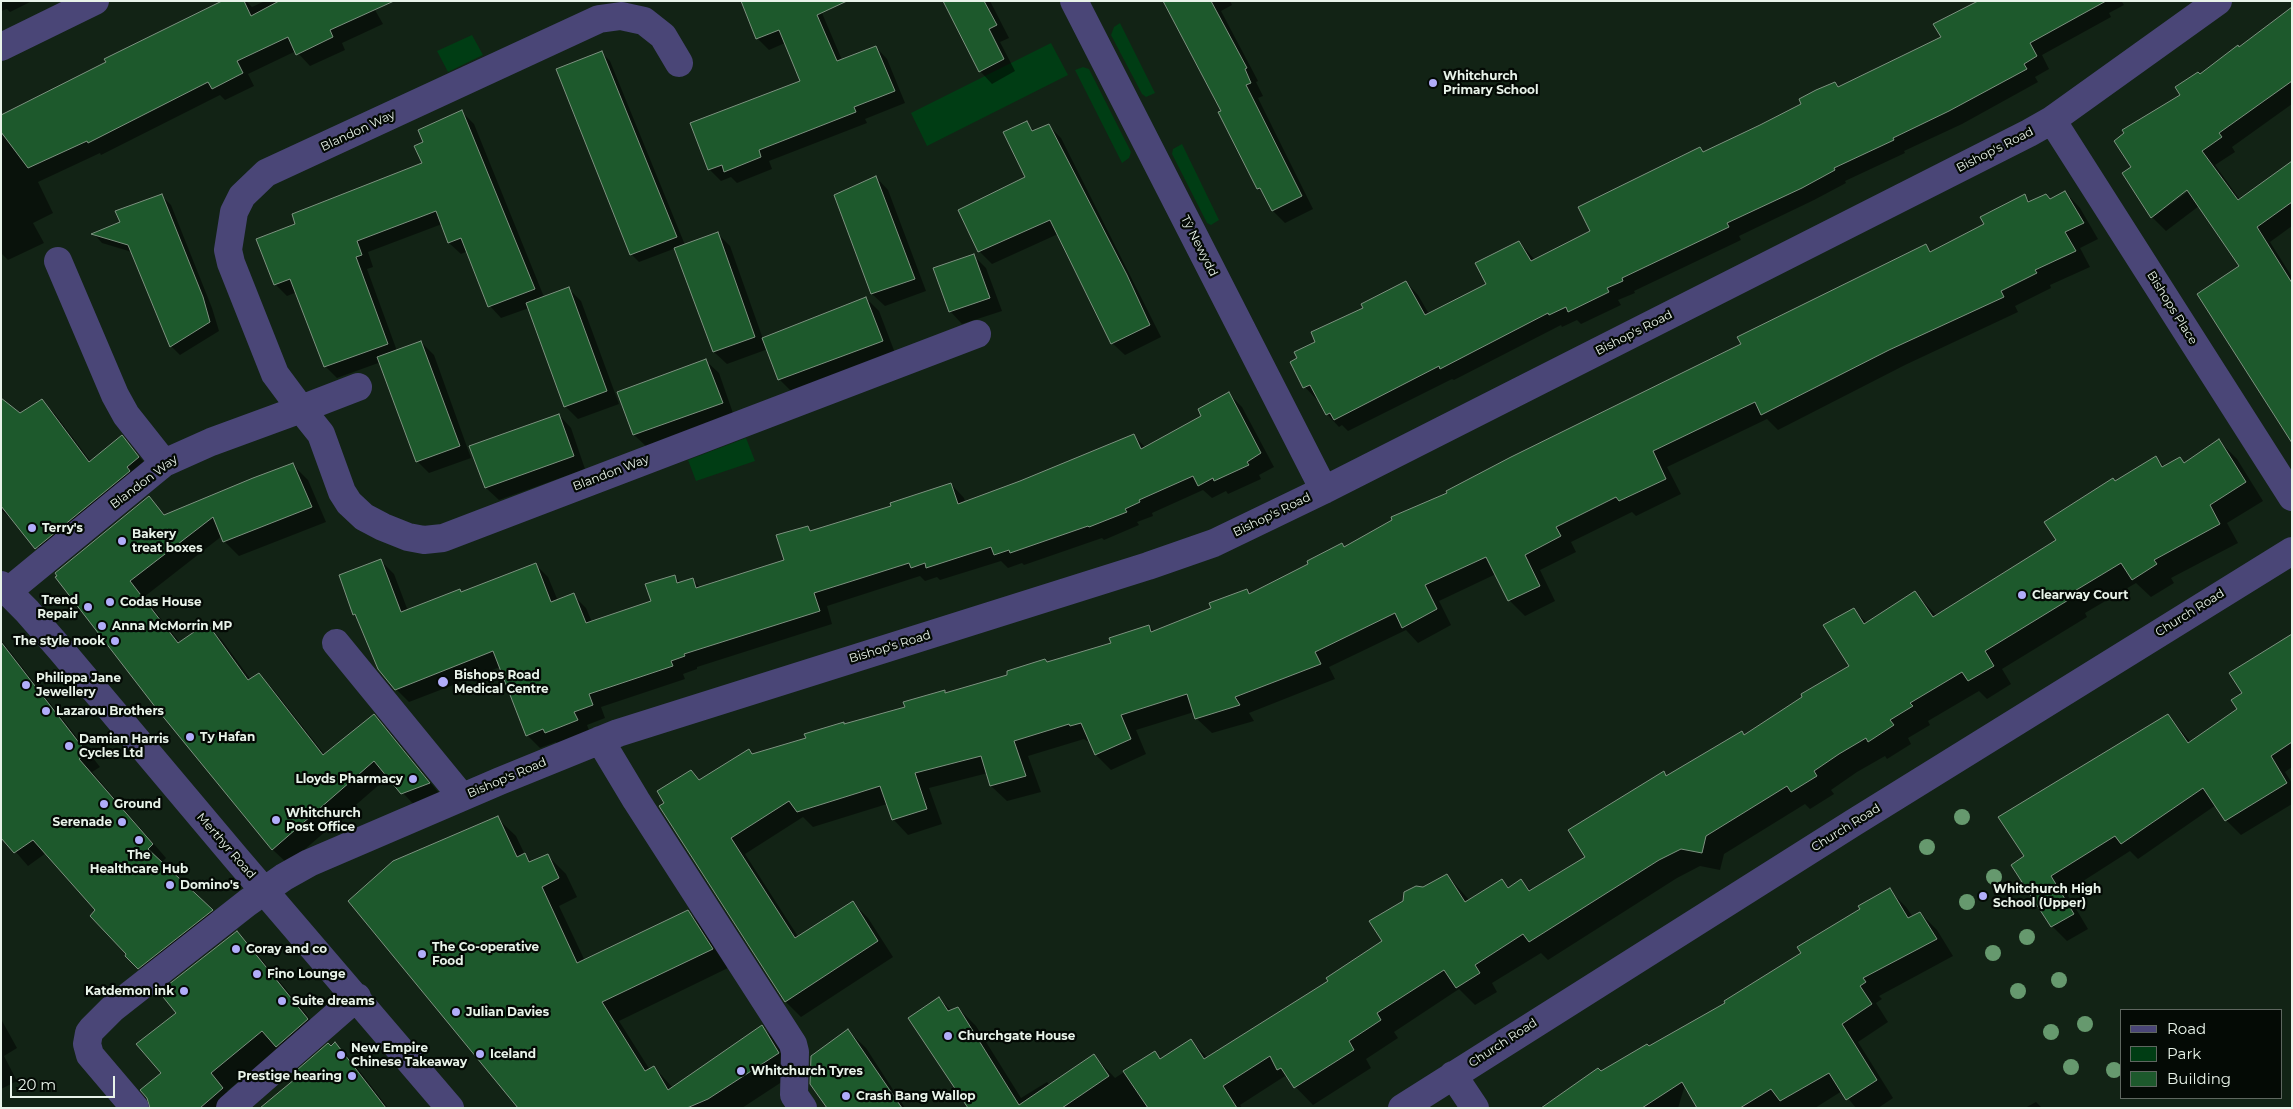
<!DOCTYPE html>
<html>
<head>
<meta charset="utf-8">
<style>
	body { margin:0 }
	#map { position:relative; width:2293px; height:1109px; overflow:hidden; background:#122315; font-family:Montserrat,sans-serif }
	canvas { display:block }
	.frame { position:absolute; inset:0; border:2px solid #e8f3e9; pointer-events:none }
	.legend { position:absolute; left:2120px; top:1009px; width:162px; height:90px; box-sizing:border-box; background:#040a05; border:1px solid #5f6760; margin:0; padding:6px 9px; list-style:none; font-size:15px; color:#e8f3e9 }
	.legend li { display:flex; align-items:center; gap:10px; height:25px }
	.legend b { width:25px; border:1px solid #5f6760 }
	.scale { position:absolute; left:10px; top:1076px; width:105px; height:22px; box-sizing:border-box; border:2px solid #e8f3e9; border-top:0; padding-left:6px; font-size:15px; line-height:18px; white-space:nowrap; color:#e8f3e9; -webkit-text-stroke:4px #040a05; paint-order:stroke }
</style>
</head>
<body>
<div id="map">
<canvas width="2293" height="1109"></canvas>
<div class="frame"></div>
<ul class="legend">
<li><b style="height:6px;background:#4a4677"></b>Road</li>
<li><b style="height:14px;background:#003d14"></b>Park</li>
<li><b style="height:14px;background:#1d592c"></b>Building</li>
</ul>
<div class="scale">20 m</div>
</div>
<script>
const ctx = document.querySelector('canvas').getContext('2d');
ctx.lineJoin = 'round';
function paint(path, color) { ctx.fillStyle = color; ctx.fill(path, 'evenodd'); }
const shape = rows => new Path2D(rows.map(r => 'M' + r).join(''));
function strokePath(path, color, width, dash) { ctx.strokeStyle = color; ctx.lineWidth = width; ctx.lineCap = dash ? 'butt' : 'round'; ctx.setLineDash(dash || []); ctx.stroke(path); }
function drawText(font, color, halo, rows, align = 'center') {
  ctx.font = font + ' Montserrat,sans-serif'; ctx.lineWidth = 4.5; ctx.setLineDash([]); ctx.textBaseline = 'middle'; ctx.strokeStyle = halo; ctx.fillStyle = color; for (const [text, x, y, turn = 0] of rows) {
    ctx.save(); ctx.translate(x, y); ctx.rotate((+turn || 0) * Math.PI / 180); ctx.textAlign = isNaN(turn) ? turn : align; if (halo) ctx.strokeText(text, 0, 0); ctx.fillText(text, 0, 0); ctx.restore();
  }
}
const green = shape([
	[1120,23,1155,93,1146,97,1142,94,1111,35,1114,27],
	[472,35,483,55,448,72,437,51],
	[1051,43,1068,75,927,146,911,113],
	[1083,67,1089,69,1131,152,1129,158,1122,163,1075,70],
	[1182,144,1219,220,1211,225,1207,223,1172,154,1173,149],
	[746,438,755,461,696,481,688,460]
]);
const shadow = shape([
	[1,1,32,1,10,12,7,9,1,11],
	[227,1,246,1,252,7,265,1,394,1,375,10,383,24,342,43,345,50,310,66,296,51,248,74,254,86,225,100,220,95,101,155,100,153,38,182,53,213,33,223,44,243,8,260,1,253,1,116],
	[944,1,990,1,1009,38,1000,42,1015,71,992,84,980,71],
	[1164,1,1230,1,1232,5,1221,11,1258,81,1256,82,1263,96,1258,98,1313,209,1285,223,1273,211,1265,195,1258,188,1222,112],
	[1981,1,2124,1,2122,2,2124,5,2109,13,2111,17,2042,55,2049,69,2035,77,2038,82,1962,124,1904,151,1905,153,1845,181,1846,183,1814,200,1739,236,1741,240,1634,291,1635,293,1618,300,1621,305,1581,324,1577,320,1562,327,1561,325,1454,380,1452,379,1348,431,1342,425,1339,427,1327,414,1319,399,1317,400,1305,387,1317,343,1364,308,1406,282,1418,295,1429,314,1487,284,1519,242,1535,260,1592,231,1700,148,1704,153,1802,104,1835,83,1839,87,1942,37],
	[819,6,842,60,876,47,887,59,905,103,865,119,867,123,769,161,772,169,737,183,731,177,721,181,709,169,802,82,785,43,769,50,757,38],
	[2292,9,2292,104,2232,147,2235,152,2215,165,2240,200,2292,163,2292,226,2270,242,2292,277,2292,441,2241,267,2199,206,2166,231,2152,217,2133,168,2182,95,2200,75],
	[2191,186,2193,188,2153,217,2153,214],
	[602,53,610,61,685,245,717,233,730,246,763,339,866,298,879,311,895,353,792,392,779,379,768,349,727,364,714,352,676,248,639,262,631,254],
	[462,112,474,124,544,297,569,289,581,301,619,404,578,419,565,406,529,308,501,318,490,306,468,251,461,254,449,243,442,224,368,252,373,267,367,269,397,351,421,342,434,355,471,458,429,473,417,461,381,362,337,378,325,366,297,292,287,296,275,284,297,224,423,164,425,143],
	[1026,123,1035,131,1048,125,1061,138,1161,337,1125,355,1112,343,1058,234,992,264,979,251,1027,178],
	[876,177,888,190,926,291,885,306,872,294,835,195],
	[2065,192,2080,208,2098,239,2080,248,2090,267,2050,285,2051,288,2015,306,2018,312,1905,365,1778,430,1767,419,1667,467,1681,494,1636,516,1632,512,1571,542,1576,552,1540,570,1555,601,1525,616,1509,600,1496,574,1439,601,1451,625,1418,643,1406,630,1329,667,1335,679,1249,713,1254,721,1212,733,1196,718,1194,712,1136,730,1146,754,1111,770,1096,755,1090,740,1087,741,1084,739,1028,756,1041,792,1007,801,991,786,988,773,929,788,942,824,908,835,893,819,887,804,813,827,803,817,745,854,799,938,853,903,868,918,893,957,801,1017,786,1002,660,807,666,803,691,772,700,781,753,755,807,739,843,723,845,725,907,708,944,691,947,694,1112,643,1149,626,1155,632,1213,609,1246,590,1250,594,1309,565,1342,545,1345,548,1743,345,1926,246,1933,252,1985,225,2025,196,2031,202,2051,200],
	[162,196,171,205,212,308,219,331,180,355,171,346,132,252,102,243,94,234,122,223],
	[974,256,986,268,1002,311,962,324,950,311],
	[706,361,719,373,734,416,647,447,634,435,618,392],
	[1229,394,1242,407,1274,467,1259,475,1261,479,1228,494,1226,491,1212,498,1203,490,1152,513,1153,516,1137,522,1139,525,1104,540,1102,538,1024,565,1022,563,1008,568,1001,561,940,580,937,577,925,581,920,576,827,606,832,624,697,667,697,669,683,674,685,679,601,707,605,718,587,725,590,733,559,746,556,742,540,748,527,735,500,667,409,702,396,689,358,619,354,615,340,576,381,561,394,574,408,611,462,593,535,564,548,577,558,601,573,595,586,608,592,622,653,602,674,576,681,583,692,579,701,588,786,561,807,527,812,532,893,507,951,484,964,498,965,502,1021,483,1134,436,1146,448,1203,416],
	[1,400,19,415,42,401,55,414,91,462,122,437,151,470,49,560,18,525,1,510],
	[559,415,571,428,585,469,499,500,486,488,471,447],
	[2219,441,2237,459,2263,501,2227,523,2238,543,2171,578,2174,583,2151,597,2136,583,2085,613,2087,617,2002,669,2011,684,1987,699,1979,691,1928,721,1930,725,1908,738,1911,744,1887,759,1885,756,1857,772,1831,790,1834,794,1810,809,1805,804,1724,854,1720,870,1700,866,1677,878,1548,960,1541,953,1492,983,1497,992,1475,1005,1459,989,1394,1032,1398,1038,1366,1059,1371,1068,1313,1105,1285,1076,1240,1105,1242,1108,969,1108,939,999,952,1011,958,1008,976,1026,1021,1098,1047,1082,1050,1085,1094,1056,1115,1078,1155,1052,1162,1059,1191,1041,1208,1058,1330,981,1384,941,1423,888,1447,875,1470,901,1502,880,1510,888,1521,881,1532,891,1586,857,1663,773,1667,777,1742,732,1745,736,1851,666,1854,610,1867,623,1915,593,1937,616,2058,540,2116,482,2156,458,2165,467,2180,458,2185,464],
	[293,465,308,480,326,522,239,556,224,541,222,536,144,597,180,643,206,625,221,639,251,680,258,675,273,689,325,755,374,716,388,730,443,798,417,808,388,777,288,864,273,850,157,707,57,577,149,498,166,516],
	[2292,637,2292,767,2285,772,2292,783,2292,804,2241,835,2226,820,2216,805,2138,859,2130,851,2066,892,2088,929,2067,941,2052,926,2025,857,2168,716,2191,742,2239,709,2244,693],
	[1,640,100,767,92,772,166,858,161,863,225,924,152,981,126,956,128,953,97,910,46,853,28,866,1,835],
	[497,818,516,836,525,855,532,862,548,856,566,874,577,897,559,906,585,961,688,912,707,930,730,967,619,1021,650,1070,654,1067,673,1088,762,1027,780,1045,797,1072,742,1108,520,1108],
	[1889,890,1906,907,1913,917,1920,913,1937,930,1953,956,1879,996,1882,999,1876,1003,1888,1022,1858,1042,1893,1098,1878,1108,1856,1108,1842,1091,1815,1108,1699,1108,1685,1085,1678,1108,1539,1108,1598,1070,1601,1073,1727,1003,1802,953],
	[237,932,254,950,325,1037,280,1048,227,1091,240,1106,238,1108,151,1108,163,1074,177,1013],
	[1,1019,17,1048,4,1056,17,1081,1,1089],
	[848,1031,866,1048,905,1108,829,1108],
	[335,1044,348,1056,388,1108,285,1108,303,1074],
	[2036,1102,2042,1108,2025,1108]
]);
const building = shape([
	[222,1,244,1,251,16,279,1,394,1,330,30,333,37,296,55,288,37,237,61,243,73,212,89,208,82,88,143,87,141,28,168,1,132,1,115,106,62,104,59,222,1],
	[741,1,847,1,817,15,837,61,876,46,895,91,854,107,856,112,759,150,761,157,724,172,722,165,708,170,690,123,800,81,779,30,756,39,741,1],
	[943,1,984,1,997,25,989,29,1004,59,979,72,943,1],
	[1163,1,1211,1,1247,68,1245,69,1251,83,1246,85,1302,196,1272,211,1260,188,1257,189,1218,112,1221,111,1163,1],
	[1978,1,2106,1,2030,43,2037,56,2024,64,2027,69,1949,111,1893,138,1894,140,1834,168,1835,170,1802,188,1727,223,1729,227,1622,278,1623,281,1607,288,1609,292,1568,312,1566,307,1549,315,1548,313,1440,369,1439,366,1334,420,1330,413,1326,415,1310,385,1303,388,1290,362,1297,358,1294,352,1315,342,1311,332,1363,308,1361,304,1406,281,1425,315,1486,284,1475,263,1519,241,1531,261,1590,231,1578,207,1700,147,1703,152,1760,125,1801,104,1799,99,1816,90,1835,82,1838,87,1941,37,1933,24,1978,1],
	[2292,7,2292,81,2219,133,2222,137,2202,151,2238,200,2292,161,2292,202,2257,227,2292,283,2292,443,2197,294,2239,266,2187,190,2151,218,2122,173,2131,167,2114,141,2124,133,2122,130,2180,95,2175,87,2198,72,2200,74,2238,45,2239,47,2292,7],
	[602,51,677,237,630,255,556,69,602,51],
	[462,110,535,289,488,307,461,238,448,243,436,211,357,241,362,255,356,257,388,344,324,367,290,279,274,285,256,239,295,224,292,214,422,163,414,146,423,142,418,130,462,110],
	[1027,121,1032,131,1049,124,1127,275,1150,325,1111,344,1050,220,978,252,958,210,1025,177,1003,132,1027,121],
	[876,176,915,279,871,294,834,195,876,176],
	[2065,191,2084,223,2065,232,2076,251,2035,270,2037,273,2001,291,2004,297,1889,350,1761,415,1755,402,1653,451,1666,479,1619,501,1616,497,1556,527,1561,536,1525,555,1540,586,1508,601,1486,557,1425,585,1437,609,1402,628,1395,613,1315,652,1321,664,1235,697,1240,705,1195,719,1187,694,1121,715,1131,739,1095,755,1081,723,1070,726,1069,724,1014,741,1026,776,990,786,981,756,915,773,927,809,892,820,880,786,797,812,789,801,731,838,795,938,853,901,878,941,785,1002,659,806,664,803,657,791,691,770,699,780,749,749,752,754,806,738,804,734,844,722,844,724,905,707,903,702,945,690,945,693,1007,675,1007,671,1045,659,1047,662,1111,643,1109,638,1149,625,1151,632,1211,608,1209,603,1247,589,1249,594,1308,564,1307,561,1342,543,1344,547,1392,520,1391,517,1447,493,1446,491,1511,457,1741,344,1737,337,1926,244,1930,252,1984,224,1980,217,2025,194,2028,202,2046,194,2050,199,2065,191],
	[162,194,203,297,210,322,170,347,128,245,91,234,120,222,115,211,162,194],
	[718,232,755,337,713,352,674,248,718,232],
	[974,254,990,298,949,312,933,268,974,254],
	[569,287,607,391,564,407,526,303,569,287],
	[866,297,883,341,778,380,762,338,866,297],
	[421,341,460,446,416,462,377,357,421,341],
	[706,359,723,403,633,435,617,392,706,359],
	[1229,392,1261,453,1247,462,1249,465,1214,481,1213,478,1198,486,1193,476,1139,500,1140,502,1125,509,1127,512,1089,527,1088,526,1010,553,1009,550,994,555,991,547,926,568,925,563,911,568,909,563,814,593,820,611,684,654,685,656,671,661,673,666,589,694,593,705,574,712,578,720,545,733,543,729,526,736,493,651,395,690,378,669,355,614,353,615,339,575,381,559,401,612,460,589,461,592,536,563,551,602,574,593,586,623,651,601,645,584,675,575,677,583,693,578,696,588,784,560,776,535,808,526,810,531,891,506,890,503,951,483,958,504,1020,481,1134,434,1141,449,1201,416,1198,409,1229,392],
	[1,398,20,413,42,399,89,462,122,435,139,457,127,467,130,471,35,549,1,506,1,398],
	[559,414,574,456,485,488,469,446,559,414],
	[2219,439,2246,482,2210,505,2220,524,2154,560,2157,564,2132,580,2121,563,2068,595,2070,599,1985,651,1994,666,1968,681,1962,672,1910,703,1913,706,1890,720,1894,725,1868,742,1866,738,1839,754,1814,771,1817,776,1791,792,1787,786,1706,836,1702,853,1681,849,1659,860,1529,942,1523,934,1475,965,1480,973,1456,988,1444,970,1377,1013,1381,1020,1349,1041,1354,1050,1294,1088,1281,1068,1277,1070,1270,1056,1223,1086,1237,1108,1148,1108,1123,1071,1155,1051,1160,1059,1191,1039,1204,1059,1328,981,1326,978,1382,941,1369,921,1403,901,1404,892,1416,886,1423,887,1447,874,1465,902,1502,879,1508,888,1521,879,1529,891,1585,857,1568,830,1664,771,1666,776,1742,731,1744,735,1802,697,1801,694,1849,666,1823,625,1854,608,1864,624,1915,591,1933,617,2056,540,2044,522,2113,478,2115,481,2156,456,2162,467,2180,457,2184,463,2219,439],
	[293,463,312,507,223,542,213,517,130,581,178,643,207,623,248,680,259,673,323,755,374,714,430,783,401,794,374,761,272,850,156,708,55,577,57,576,55,573,149,496,164,515,253,478,293,463],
	[2292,634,2292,742,2271,756,2287,783,2225,821,2203,788,2121,844,2115,836,2051,876,2074,914,2051,927,2011,865,2024,856,1998,817,2168,714,2188,743,2237,709,2231,700,2242,693,2229,673,2292,634],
	[1,642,87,753,79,759,153,844,148,849,213,910,138,969,125,956,126,954,90,916,95,910,33,840,14,853,1,838,1,642],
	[498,816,517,857,525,853,529,862,548,854,559,878,542,887,577,963,688,910,713,949,602,1002,645,1071,654,1066,668,1090,762,1025,779,1053,708,1099,687,1108,518,1108,348,901,393,861,498,816],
	[1890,888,1908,918,1920,912,1937,939,1863,978,1866,982,1860,986,1872,1004,1842,1024,1877,1080,1846,1100,1829,1073,1780,1101,1771,1089,1740,1108,1697,1108,1682,1082,1642,1108,1541,1108,1598,1068,1601,1071,1647,1044,1649,1046,1725,1003,1724,1001,1801,953,1797,947,1860,909,1858,906,1890,888],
	[237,931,308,1019,276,1047,262,1031,211,1073,223,1088,200,1108,150,1108,147,1098,140,1090,161,1073,136,1044,176,1013,159,992,237,931],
	[939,997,948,1011,958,1007,1019,1105,1094,1054,1109,1076,1062,1108,968,1108,908,1018,939,997],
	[848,1029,902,1108,827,1108,810,1084,811,1056,848,1029],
	[335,1042,386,1108,260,1108,301,1074,297,1070,328,1043,331,1046,335,1042]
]);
const minor = shape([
	[1074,1,1324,490],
	[1,47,95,1],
	[2052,120,2292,497],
	[58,261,115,395,126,415,164,463],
	[358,387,301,409,321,434,342,492,349,503,364,517,383,527,408,537,424,540,443,538,977,334],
	[1,585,27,611,61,650,236,858,450,1108],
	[7,592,164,463,211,442,301,409,275,374,231,263,228,250,234,212,242,196,266,173,599,19,621,16,644,21,663,36,679,63],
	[336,643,462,797],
	[600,740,636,800,793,1044,795,1052,794,1095,803,1108],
	[1453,1075,1475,1108],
	[135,1108,90,1055,87,1044,89,1033,92,1029,112,1009,247,903,284,877,309,863,500,781,618,733,1148,566,1214,543,1324,490,2029,133,2052,120,2218,1],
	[230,1108,357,997],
	[1402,1108,1853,823,2292,551]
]);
const trees = [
	[1962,817],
	[1927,847],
	[1994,877],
	[1967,902],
	[2027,937],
	[1993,953],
	[2059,980],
	[2018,991],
	[2085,1024],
	[2051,1032],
	[2071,1067],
	[2114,1070]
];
const markers = [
	[1433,83,5,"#b1adfa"],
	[32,528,5,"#b1adfa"],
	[122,541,5,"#b1adfa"],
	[2022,595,5,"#b1adfa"],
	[110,602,5,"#b1adfa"],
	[88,607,5,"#b1adfa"],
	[102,626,5,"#b1adfa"],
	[115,641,5,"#b1adfa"],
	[443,682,6,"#b1adfa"],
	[26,685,5,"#b1adfa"],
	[46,711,5,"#b1adfa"],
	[190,737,5,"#b1adfa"],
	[69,746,5,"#b1adfa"],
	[413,779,5,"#b1adfa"],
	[104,804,5,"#b1adfa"],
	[276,820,5,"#b1adfa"],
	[122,822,5,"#b1adfa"],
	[139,840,5,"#b1adfa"],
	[170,885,5,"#b1adfa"],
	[1983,896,5,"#b1adfa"],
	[236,949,5,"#b1adfa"],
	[422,954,5,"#b1adfa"],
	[257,974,5,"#b1adfa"],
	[184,991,5,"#b1adfa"],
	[282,1001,5,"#b1adfa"],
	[456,1012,5,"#b1adfa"],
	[948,1036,5,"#b1adfa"],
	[480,1054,5,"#b1adfa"],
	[341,1055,5,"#b1adfa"],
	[741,1071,5,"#b1adfa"],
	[352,1076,5,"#b1adfa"],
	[846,1096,5,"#b1adfa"]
];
const poiNames = [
	["Whitchurch",1443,76],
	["Primary School",1443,90],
	["Terry's",42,528],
	["Bakery",132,534],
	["treat boxes",132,548],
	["Clearway Court",2032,595],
	["Trend",78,600,"right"],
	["Repair",78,614,"right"],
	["Codas House",120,602],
	["Anna McMorrin MP",112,626],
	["The style nook",105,641,"right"],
	["Bishops Road",454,675],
	["Medical Centre",454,689],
	["Philippa Jane",36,678],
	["Jewellery",36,692],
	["Lazarou Brothers",56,711],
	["Ty Hafan",200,737],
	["Damian Harris",79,739],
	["Cycles Ltd",79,753],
	["Lloyds Pharmacy",403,779,"right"],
	["Ground",114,804],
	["Whitchurch",286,813],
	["Post Office",286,827],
	["Serenade",112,822,"right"],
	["The",139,855,"center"],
	["Healthcare Hub",139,869,"center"],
	["Domino's",180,885],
	["Whitchurch High",1993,889],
	["School (Upper)",1993,903],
	["The Co-operative",432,947],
	["Food",432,961],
	["Coray and co",246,949],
	["Fino Lounge",267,974],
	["Katdemon ink",174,991,"right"],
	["Suite dreams",292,1001],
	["Julian Davies",466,1012],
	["Churchgate House",958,1036],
	["New Empire",351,1048],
	["Chinese Takeaway",351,1062],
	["Iceland",490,1054],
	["Whitchurch Tyres",751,1071],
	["Prestige hearing",342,1076,"right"],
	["Crash Bang Wallop",856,1096]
];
const streetNames = [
	["Blandon Way",358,131,-25],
	["Bishop's Road",1995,150,-27],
	["Tŷ Newydd",1199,246,63],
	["Bishops Place",2172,308,58],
	["Bishop's Road",1634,333,-27],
	["Blandon Way",611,473,-21],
	["Blandon Way",144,482,-37],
	["Bishop's Road",1272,515,-26],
	["Church Road",2190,613,-32],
	["Bishop's Road",890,647,-17],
	["Bishop's Road",507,778,-23],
	["Church Road",1846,828,-32],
	["Merthyr Road",226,846,49],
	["Church Road",1503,1043,-33]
];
paint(green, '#003d14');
paint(shadow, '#0007');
paint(building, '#1d592c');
strokePath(building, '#7d9280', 1);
strokePath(minor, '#4a4677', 28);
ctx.fillStyle = '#66996e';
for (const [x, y] of trees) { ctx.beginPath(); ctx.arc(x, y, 8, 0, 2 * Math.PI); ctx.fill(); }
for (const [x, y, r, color] of markers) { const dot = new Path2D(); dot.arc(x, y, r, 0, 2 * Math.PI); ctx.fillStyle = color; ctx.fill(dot); strokePath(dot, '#040a05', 2); }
drawText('bold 12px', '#e8f3e9', '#040a05', poiNames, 'left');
drawText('12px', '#e8f3e9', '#040a05', streetNames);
</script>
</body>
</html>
